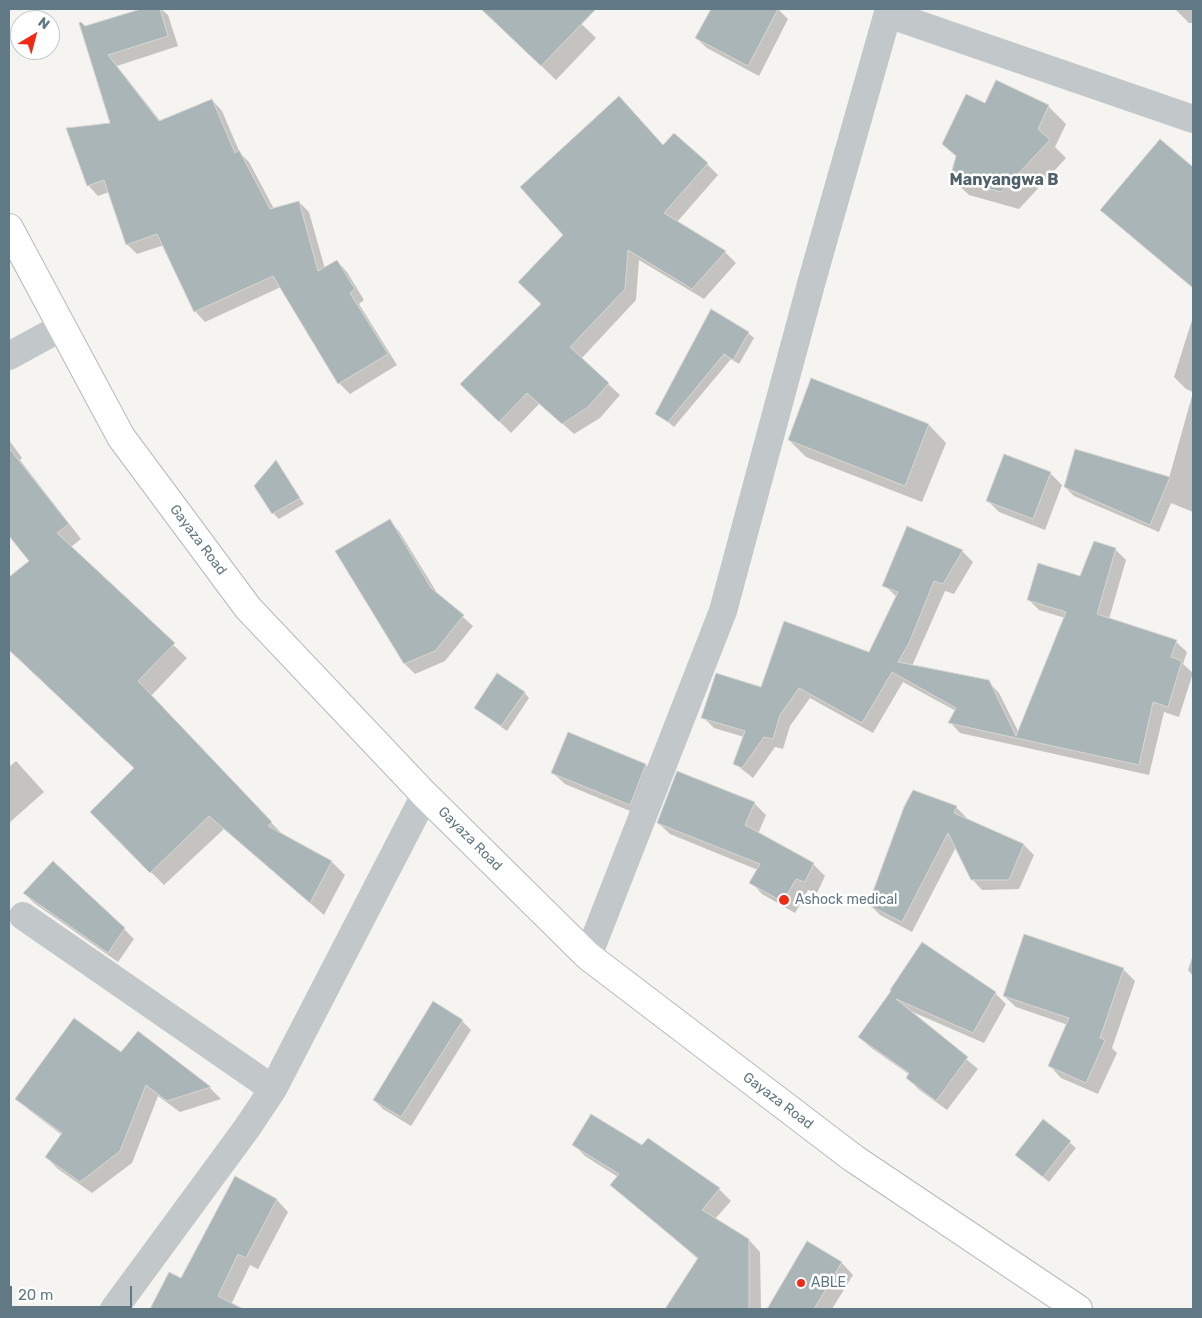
<!DOCTYPE html>
<html>
<head>
<meta charset="utf-8">
<style>
	body { margin:0 }
	#map { position:relative; width:1202px; height:1318px; overflow:hidden; background:#f5f4f0; font-family:Rubik,sans-serif }
	canvas { display:block }
	.frame { position:absolute; inset:0; border:10px solid #617984; pointer-events:none }
	.north { position:absolute; left:10px; top:10px; width:50px; height:50px; box-sizing:border-box; background:#fff; border:1px solid #c0c9ce; border-radius:50%; rotate:37deg; font-size:14px; font-weight:700; line-height:20px; text-align:center; color:#617984 }
	.north::after { content:''; display:block; margin:auto; width:18px; height:22px; background:#f12a15; clip-path:polygon(50% 0,100% 100%,50% 72%,0 100%) }
	.scale { position:absolute; left:10px; top:1286px; width:122px; height:22px; box-sizing:border-box; border:2px solid #617984; border-top:0; padding-left:6px; font-size:15px; line-height:18px; white-space:nowrap; color:#617984; -webkit-text-stroke:4px #fff; paint-order:stroke }
</style>
</head>
<body>
<div id="map">
<canvas width="1202" height="1318"></canvas>
<div class="frame"></div>
<div class="north">N</div>
<div class="scale">20 m</div>
</div>
<script>
const ctx = document.querySelector('canvas').getContext('2d');
ctx.lineJoin = 'round';
function paint(path, color) { ctx.fillStyle = color; ctx.fill(path, 'evenodd'); }
const shape = rows => new Path2D(rows.map(r => 'M' + r).join(''));
function strokePath(path, color, width, dash) { ctx.strokeStyle = color; ctx.lineWidth = width; ctx.lineCap = dash ? 'butt' : 'round'; ctx.setLineDash(dash || []); ctx.stroke(path); }
function drawText(font, color, halo, rows, align = 'center') {
  ctx.font = font + ' Rubik,sans-serif'; ctx.lineWidth = 5; ctx.setLineDash([]); ctx.textBaseline = 'middle'; ctx.strokeStyle = halo; ctx.fillStyle = color; for (const [text, x, y, turn = 0] of rows) {
    ctx.save(); ctx.translate(x, y); ctx.rotate((+turn || 0) * Math.PI / 180); ctx.textAlign = isNaN(turn) ? turn : align; if (halo) ctx.strokeText(text, 0, 0); ctx.fillText(text, 0, 0); ctx.restore();
  }
}
const shadow = shape([
	[145,9,161,9,168,15,178,46,117,66,161,122,212,100,222,111,240,153,249,162,274,209,299,202,309,212,325,269,337,261,347,272,364,300,359,304,397,365,350,394,339,383,281,287,205,322,195,311,164,245,137,254,127,244,109,192,98,196,88,185,111,124,85,28],
	[482,9,566,9,596,38,556,80],
	[712,9,778,9,788,19,759,76,707,48,696,38],
	[1175,9,1193,9,1193,23,1189,23],
	[997,82,1048,106,1066,124,1055,147,1066,158,1019,209,969,195,951,178],
	[1161,141,1193,169,1193,192,1189,197,1193,201,1193,264,1181,278,1102,210],
	[664,146,707,164,718,175,677,222,725,252,736,263,704,299,639,260,636,300,581,359,620,395,600,418,574,434,540,403,511,433,462,384,543,304],
	[1193,317,1193,392,1186,389,1174,377],
	[748,333,754,338,739,364,731,359,674,427,657,413],
	[812,380,929,425,946,443,922,502,806,457,789,440],
	[1192,396,1193,512,1171,503,1159,532,1074,496,1065,487,1169,478],
	[9,440,22,458,20,460,81,539,71,547,187,658,151,696,284,836,332,862,345,875,324,915,224,829,164,885,91,812,135,768,9,649,9,582,30,562,9,534],
	[276,462,304,504,279,519,273,513],
	[1050,473,1062,485,1045,530,999,512,988,501],
	[389,521,399,531,439,596,473,626,445,661,415,674,405,664,337,552],
	[1115,549,1126,560,1109,619,1176,642,1187,652,1183,664,1193,673,1179,717,1164,712,1149,775,960,733,950,722,956,711,903,682,873,733,810,698,790,726,783,749,775,747,753,778,734,763,744,737,714,728,703,717,761,688,870,653,897,597,884,585,962,551,973,562,954,594,945,591,912,666,988,681,999,693,1019,733,1065,618,1039,610,1028,599,1081,578],
	[524,692,529,698,507,731,475,708],
	[569,733,646,765,657,777,642,816,565,784,553,773],
	[16,761,44,792,9,823,9,767],
	[754,803,766,815,758,834,813,864,825,876,817,893,808,890,795,913,762,894,751,882,758,870,670,834,658,823],
	[956,807,966,817,965,820,1024,845,1034,855,1019,889,982,890,972,879,956,847,912,932,880,915,870,905],
	[24,893,124,929,134,939,118,962,34,903],
	[1193,955,1193,976,1188,970],
	[1123,969,1135,981,1112,1048,1117,1053,1098,1094,1061,1078,1050,1066,1068,1025,1016,1007,1004,996],
	[893,991,995,993,1006,1004,984,1043,908,1010,978,1069,947,1110,918,1089,908,1078,910,1075,870,1047,859,1037],
	[462,1021,471,1030,411,1126,383,1109,374,1100],
	[138,1032,210,1088,221,1099,180,1112,158,1096,132,1163,92,1193,58,1169,46,1157,62,1135,29,1110,17,1099,121,1054],
	[1044,1121,1076,1148,1049,1182,1016,1155],
	[648,1140,719,1189,731,1201,715,1219,749,1240,760,1252,761,1309,667,1309,698,1259,611,1185,618,1177,585,1156,574,1145,642,1147],
	[235,1178,277,1200,288,1212,258,1269,250,1265,229,1309,164,1309,156,1300,182,1280],
	[808,1242,842,1263,853,1275,832,1309,768,1309]
]);
const building = shape([
	[141,9,160,9,168,36,108,55,159,121,212,99,235,153,239,150,270,209,299,201,318,271,337,260,355,289,350,293,388,354,338,384,273,276,194,312,157,234,126,245,104,180,87,186,66,128,110,123,79,23,81,22,85,26,141,9],
	[481,9,596,9,541,66,481,9],
	[711,9,778,9,748,66,695,38,711,9],
	[996,80,1049,105,1038,129,1050,140,1001,192,950,178,956,156,942,144,966,94,985,103,996,80],
	[619,96,663,145,674,133,708,163,664,213,726,251,692,289,628,250,625,289,570,347,609,383,588,407,562,424,527,393,499,422,460,384,541,304,518,282,563,235,520,187,619,96],
	[1160,139,1193,167,1193,288,1100,210,1160,139],
	[711,309,749,332,733,360,724,354,668,422,655,414,711,309],
	[811,378,929,424,905,486,788,440,811,378],
	[9,448,69,524,57,533,175,643,138,681,272,822,268,826,332,861,310,903,209,816,150,873,90,812,134,768,9,650,9,577,29,561,9,536,9,448],
	[1075,449,1170,477,1150,525,1064,487,1075,449],
	[1004,454,1051,472,1033,519,986,501,1004,454],
	[276,460,300,498,272,514,254,486,276,460],
	[390,519,431,588,464,615,435,651,404,664,335,551,390,519],
	[907,526,963,550,943,584,934,581,909,643,898,662,989,680,1016,736,1066,612,1027,600,1038,563,1080,576,1094,541,1116,548,1097,614,1177,640,1171,657,1182,661,1168,707,1153,702,1139,765,948,723,956,708,892,672,862,723,799,688,780,715,773,739,764,737,742,768,733,764,745,731,701,718,716,673,761,687,784,621,869,652,898,592,882,586,907,526],
	[497,673,525,692,501,726,474,708,497,673],
	[568,732,646,764,630,805,551,773,568,732],
	[677,771,755,802,745,825,814,863,805,882,796,879,783,902,749,883,760,864,657,823,677,771],
	[913,790,957,806,954,813,1024,844,1009,880,971,880,948,833,902,922,868,905,904,807,913,790],
	[53,861,125,928,108,953,23,893,53,861],
	[1024,934,1124,968,1100,1038,1105,1040,1086,1083,1048,1066,1069,1018,1003,996,1024,934],
	[922,942,996,992,973,1033,896,999,968,1057,936,1101,906,1078,909,1073,858,1037,891,991,890,990,922,942],
	[433,1001,463,1020,401,1117,373,1100,433,1001],
	[74,1018,121,1052,138,1031,211,1087,167,1101,146,1085,120,1151,80,1182,45,1157,62,1133,15,1099,74,1018],
	[591,1114,642,1145,648,1138,720,1188,702,1210,749,1239,749,1309,665,1309,698,1258,610,1185,619,1174,572,1145,591,1114],
	[1043,1119,1071,1141,1043,1177,1015,1155,1043,1119],
	[235,1176,277,1199,246,1258,238,1254,218,1296,243,1309,150,1309,169,1272,181,1278,235,1176],
	[807,1241,842,1262,814,1309,767,1309,807,1241]
]);
const minor = shape([
	[888,14,1193,119],
	[9,356,62,327],
	[23,916,273,1089],
	[588,956,723,611,811,284,889,9],
	[114,1309,247,1128,273,1089,425,795]
]);
const major = shape([
	[9,228,121,437,248,608,425,795,588,956,853,1158,1078,1309]
]);
const markers = [
	[784,900,6,"#f12a15"],
	[801,1283,5,"#f12a15"]
];
const streetNames = [
	["Gayaza Road",198,540,53],
	["Gayaza Road",470,839,45],
	["Gayaza Road",778,1101,37]
];
const poiNames = [
	["Ashock medical",795,900],
	["ABLE",811,1283]
];
const quarterNames = [
	["Manyangwa B",1004,180]
];
paint(shadow, '#0003');
paint(building, '#aab5b8');
strokePath(building, '#d6d6d3', 1);
strokePath(major, '#b5babd', 30);
strokePath(minor, '#c2c7c9', 28);
strokePath(major, '#fff', 28);
for (const [x, y, r, color] of markers) { const dot = new Path2D(); dot.arc(x, y, r, 0, 2 * Math.PI); ctx.fillStyle = color; ctx.fill(dot); strokePath(dot, '#fff', 2); }
drawText('14px', '#617984', '#fff', streetNames);
drawText('14px', '#617984', '#fff', poiNames, 'left');
drawText('bold 16px', '#506169', '#fff', quarterNames);
</script>
</body>
</html>
